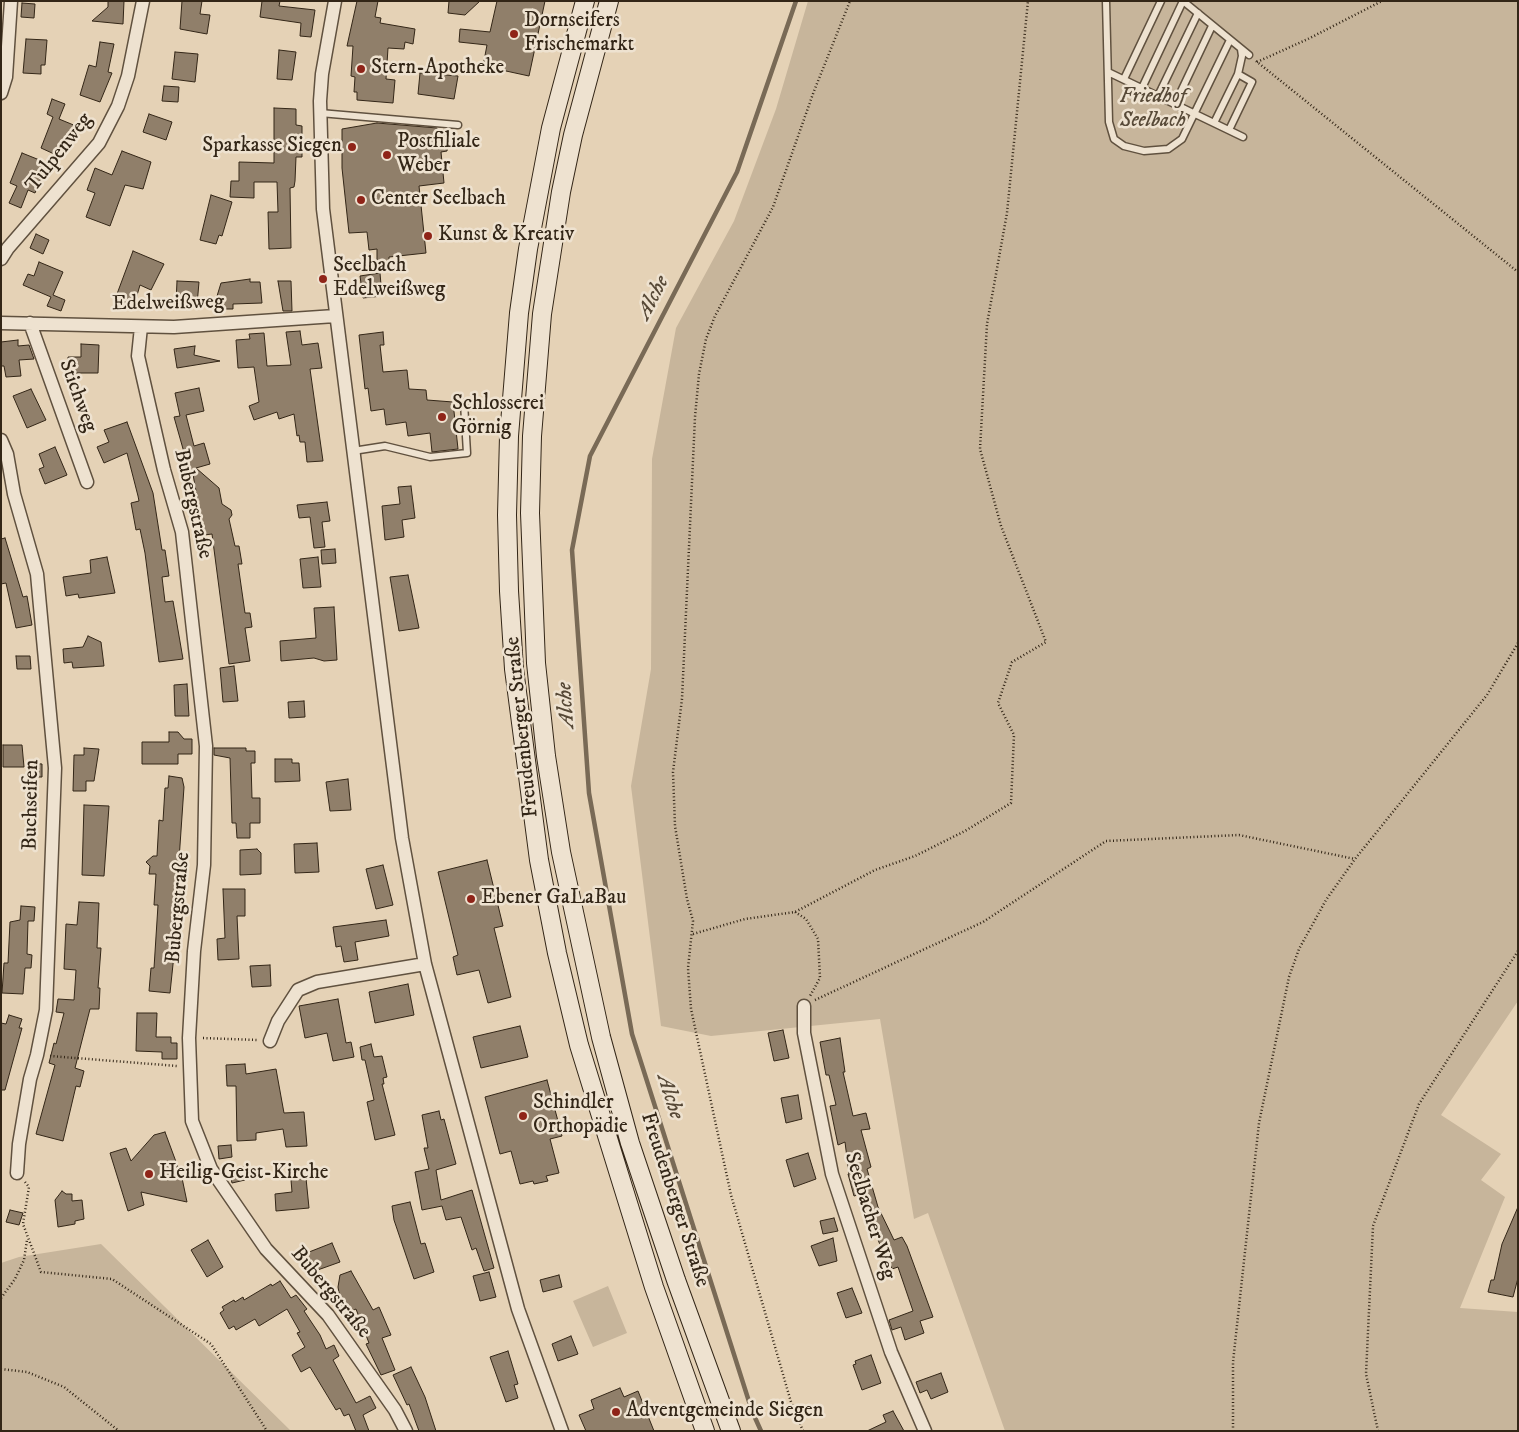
<!DOCTYPE html>
<html>
<head>
<meta charset="utf-8">
<style>
	body { margin:0 }
	#map { position:relative; width:1519px; height:1432px; overflow:hidden; background:#e5d2b6; font-family:"IM FELL DW Pica",serif }
	canvas { display:block }
	.frame { position:absolute; inset:0; border:2px solid #332617; pointer-events:none }
</style>
</head>
<body>
<div id="map">
<canvas width="1519" height="1432"></canvas>
<div class="frame"></div>
</div>
<script>
const ctx = document.querySelector('canvas').getContext('2d');
ctx.lineJoin = 'round';
function paint(path, color) { ctx.fillStyle = color; ctx.fill(path, 'evenodd'); }
const shape = rows => new Path2D(rows.map(r => 'M' + r).join(''));
function strokePath(path, color, width, dash) { ctx.strokeStyle = color; ctx.lineWidth = width; ctx.lineCap = dash ? 'butt' : 'round'; ctx.setLineDash(dash || []); ctx.stroke(path); }
function drawText(font, color, halo, rows, align = 'center') {
  ctx.font = font + ' "IM FELL DW Pica",serif'; ctx.lineWidth = 5; ctx.setLineDash([]); ctx.textBaseline = 'middle'; ctx.strokeStyle = halo; ctx.fillStyle = color; for (const [text, x, y, turn = 0] of rows) {
    ctx.save(); ctx.translate(x, y); ctx.rotate((+turn || 0) * Math.PI / 180); ctx.textAlign = isNaN(turn) ? turn : align; if (halo) ctx.strokeText(text, 0, 0); ctx.fillText(text, 0, 0); ctx.restore();
  }
}
const green = shape([
	[808,1,1518,1,1518,1001,1441,1115,1501,1154,1481,1180,1505,1197,1460,1308,1518,1312,1518,1431,1005,1431,928,1213,914,1219,880,1019,711,1036,661,1026,631,786,651,669,652,459,676,328,734,221,776,109],
	[101,1244,291,1431,1,1431,1,1263,19,1257],
	[608,1286,627,1333,593,1347,573,1301]
]);
const stream = shape([
	[761,1431,752,1411,632,1034,589,793,572,550,590,456,737,172,796,1]
]);
const building = shape([
	[108,1,124,1,123,24,92,21,108,7,108,1],
	[182,1,202,1,200,14,210,15,207,34,180,29,182,1],
	[262,1,280,1,279,6,315,10,311,37,300,36,301,23,260,17,262,1],
	[357,1,378,1,375,17,381,18,380,23,415,29,413,44,405,42,404,49,388,48,386,79,395,80,393,103,357,100,357,92,354,92,355,77,351,76,353,46,347,46,357,1],
	[449,1,480,1,465,15,448,13,449,1],
	[497,1,545,1,529,76,483,66,487,45,459,42,460,29,490,32,497,1],
	[22,3,35,4,34,18,21,17,22,3],
	[26,39,47,40,45,65,41,65,41,74,23,73,26,39],
	[100,42,114,44,108,72,112,73,100,102,80,95,89,65,96,67,100,42],
	[279,50,296,52,292,80,277,79,279,50],
	[175,52,198,54,195,82,172,79,175,52],
	[420,73,458,76,454,99,418,94,420,73],
	[164,86,179,87,178,102,162,101,164,86],
	[52,99,65,104,59,119,76,126,63,158,41,148,53,117,47,114,52,99],
	[274,108,296,109,296,125,302,126,302,157,296,157,295,181,294,187,290,188,291,248,269,249,268,212,278,212,277,182,254,182,254,198,230,197,231,181,239,181,239,162,274,163,274,108],
	[149,114,172,122,166,140,143,132,149,114],
	[377,123,437,128,437,130,450,129,447,151,441,152,444,183,419,186,426,253,389,257,389,270,377,270,377,249,369,250,367,232,349,233,342,168,342,129,377,123],
	[122,151,151,162,143,189,125,185,110,226,86,217,95,193,87,190,95,168,112,175,122,151],
	[22,153,47,163,35,193,28,190,21,208,9,203,17,186,10,183,22,153],
	[211,195,232,202,222,236,219,235,216,244,200,240,211,195],
	[36,234,49,240,43,254,30,248,36,234],
	[133,251,164,264,151,290,140,285,133,309,114,302,133,251],
	[39,262,63,272,53,295,65,300,61,311,47,306,51,297,23,285,28,274,34,276,39,262],
	[380,273,382,296,363,298,360,276,380,273],
	[250,279,250,282,260,282,262,303,233,304,233,309,217,309,217,306,214,306,221,283,250,279],
	[177,281,199,282,197,305,176,303,177,281],
	[278,281,291,281,292,311,283,311,278,281],
	[300,331,302,345,318,343,322,368,310,369,323,461,307,462,305,442,300,442,299,435,297,436,294,414,279,419,277,412,254,420,249,406,259,402,254,367,238,368,236,340,250,339,249,334,264,333,267,366,291,365,286,332,300,331],
	[383,332,384,345,380,345,383,372,407,370,409,389,426,390,427,400,453,402,458,449,432,452,430,433,408,436,406,422,386,425,384,409,371,411,368,388,365,389,359,335,383,332],
	[18,340,18,346,29,345,34,359,19,360,21,376,6,377,4,366,1,366,1,342,18,340],
	[81,344,99,345,98,373,68,373,68,357,81,357,81,344],
	[195,346,194,355,220,361,177,368,174,349,195,346],
	[199,388,204,411,186,415,194,446,204,443,210,464,196,468,219,488,222,504,231,510,232,515,229,519,235,546,239,546,242,564,238,564,245,613,250,613,252,627,245,628,250,661,229,664,212,534,204,535,192,469,189,470,174,417,180,416,175,393,199,388],
	[31,389,46,420,27,428,13,396,31,389],
	[127,422,153,493,162,550,165,550,169,576,162,577,165,602,173,601,183,659,159,662,145,553,140,529,136,530,131,503,139,501,138,496,127,453,104,463,97,447,109,442,104,430,127,422],
	[55,447,67,475,45,484,39,469,44,467,39,454,55,447],
	[411,486,415,518,402,520,404,537,385,540,382,506,400,504,398,487,411,486],
	[327,502,330,521,322,522,325,547,314,548,310,517,299,518,297,505,327,502],
	[5,538,23,597,27,596,32,625,16,628,6,583,1,584,1,539,5,538],
	[335,549,336,563,322,564,321,550,335,549],
	[107,557,115,593,79,598,78,594,66,596,63,577,91,573,90,560,107,557],
	[318,557,321,587,303,588,300,559,318,557],
	[408,575,419,628,399,631,390,577,408,575],
	[334,607,337,660,324,661,314,658,281,661,280,641,316,638,314,608,334,607],
	[88,636,101,642,104,666,73,668,72,662,64,663,63,649,83,647,88,636],
	[16,656,30,656,31,669,17,669,16,656],
	[234,666,238,701,223,702,220,668,234,666],
	[187,684,189,716,175,716,174,685,187,684],
	[304,701,305,717,289,718,288,702,304,701],
	[169,732,178,732,184,739,192,739,192,754,178,754,178,764,142,764,142,742,169,742,169,732],
	[3,745,22,745,24,767,3,767,3,745],
	[84,748,99,749,94,781,86,781,86,791,73,791,74,755,84,755,84,748],
	[214,748,246,748,246,751,255,751,255,763,251,763,252,798,260,798,260,823,250,823,250,838,237,838,236,823,232,823,230,758,214,755,214,748],
	[275,759,292,759,292,763,299,763,300,781,275,782,275,759],
	[28,763,42,764,42,777,28,777,28,763],
	[169,776,182,778,184,787,177,889,180,889,179,907,170,993,149,991,151,968,154,968,158,905,154,905,156,874,149,874,150,866,146,862,153,856,157,856,159,820,163,821,165,788,168,788,169,776],
	[348,779,351,810,330,811,326,782,348,779],
	[84,805,109,806,104,876,82,875,84,805],
	[317,843,319,872,295,873,294,844,317,843],
	[257,849,261,853,261,874,240,875,240,850,257,849],
	[487,860,503,926,494,928,511,997,488,1003,479,970,457,975,453,957,458,955,438,872,487,860],
	[383,865,393,905,376,909,366,869,383,865],
	[223,889,245,889,245,916,237,916,239,959,218,960,217,939,225,938,223,889],
	[79,902,99,903,97,948,101,948,98,988,100,988,99,1009,90,1009,75,1068,84,1071,80,1087,76,1086,63,1141,36,1134,55,1065,49,1063,54,1043,56,1044,64,1013,56,1012,58,999,74,1000,76,970,64,969,66,924,77,925,79,902],
	[21,906,35,907,34,921,28,921,27,954,32,955,31,968,25,968,23,994,2,993,4,963,8,963,10,922,20,920,21,906],
	[386,920,389,936,355,942,358,960,344,962,341,946,336,947,333,927,386,920],
	[270,965,271,986,252,987,250,966,270,965],
	[408,984,414,1015,375,1023,369,992,408,984],
	[338,999,346,1043,351,1042,354,1057,333,1061,327,1033,305,1038,299,1006,338,999],
	[137,1013,157,1013,156,1037,171,1037,171,1043,177,1043,177,1059,162,1059,162,1052,136,1051,137,1013],
	[9,1015,22,1019,19,1028,22,1028,5,1090,1,1090,1,1023,6,1024,9,1015],
	[520,1026,528,1057,481,1068,473,1037,520,1026],
	[783,1030,789,1058,774,1061,768,1033,783,1030],
	[840,1038,845,1072,843,1072,853,1116,866,1113,870,1129,861,1130,871,1167,867,1169,878,1207,894,1240,902,1237,907,1246,933,1317,920,1321,924,1333,905,1340,901,1327,892,1330,889,1320,913,1311,898,1267,892,1269,889,1260,886,1261,861,1194,854,1196,848,1174,849,1174,845,1142,838,1145,830,1106,836,1105,829,1075,826,1075,820,1042,840,1038],
	[371,1044,374,1057,382,1056,387,1077,383,1078,384,1084,382,1084,395,1135,375,1140,367,1102,374,1100,365,1060,362,1060,360,1047,371,1044],
	[245,1064,246,1074,276,1069,284,1113,304,1112,307,1146,286,1147,283,1129,256,1133,256,1140,237,1141,236,1086,227,1086,226,1065,245,1064],
	[547,1080,562,1136,550,1139,559,1173,546,1176,548,1181,534,1184,533,1181,520,1184,511,1151,500,1154,485,1097,547,1080],
	[798,1095,802,1119,786,1123,781,1098,798,1095],
	[439,1111,441,1120,444,1119,456,1164,436,1170,441,1200,472,1190,494,1268,484,1271,476,1248,472,1250,461,1217,446,1220,442,1206,422,1210,415,1172,429,1169,424,1148,428,1148,422,1115,439,1111],
	[165,1132,182,1178,187,1202,141,1192,144,1205,128,1211,110,1153,126,1148,131,1161,154,1135,165,1132],
	[231,1145,232,1157,219,1159,218,1146,231,1145],
	[808,1153,816,1179,794,1187,786,1160,808,1153],
	[243,1167,245,1180,232,1183,229,1170,243,1167],
	[306,1178,309,1208,276,1211,275,1194,292,1192,291,1180,306,1178],
	[62,1191,66,1194,72,1194,72,1201,82,1200,84,1219,75,1221,75,1224,58,1227,55,1200,62,1191],
	[410,1202,421,1244,425,1243,434,1272,414,1279,394,1220,392,1206,410,1202],
	[1518,1207,1518,1278,1513,1297,1488,1292,1491,1280,1494,1280,1502,1244,1518,1207],
	[10,1210,23,1213,19,1225,6,1222,10,1210],
	[834,1218,838,1231,823,1234,820,1221,834,1218],
	[833,1238,837,1261,819,1266,811,1246,833,1238],
	[208,1240,223,1267,207,1277,191,1250,208,1240],
	[332,1243,340,1262,312,1272,304,1254,332,1243],
	[351,1271,373,1310,379,1307,391,1335,382,1338,395,1370,381,1375,366,1344,369,1343,356,1309,343,1315,338,1287,340,1275,351,1271],
	[489,1272,496,1297,480,1301,473,1276,489,1272],
	[559,1275,562,1287,543,1292,540,1280,559,1275],
	[280,1281,291,1298,296,1295,307,1309,304,1311,320,1335,326,1349,334,1345,339,1356,333,1360,356,1403,370,1396,376,1408,363,1415,369,1431,356,1431,349,1414,344,1416,340,1408,336,1410,310,1367,301,1372,292,1355,305,1347,297,1333,300,1332,287,1309,259,1326,255,1319,236,1330,234,1326,229,1329,220,1313,224,1310,222,1307,234,1300,235,1302,243,1297,244,1300,271,1284,272,1286,280,1281],
	[852,1288,862,1313,846,1318,837,1293,852,1288],
	[571,1336,578,1354,558,1361,552,1344,571,1336],
	[508,1351,518,1384,514,1385,518,1398,506,1402,490,1357,508,1351],
	[871,1355,881,1383,862,1390,853,1365,856,1364,855,1361,871,1355],
	[411,1367,425,1397,436,1431,419,1431,409,1404,407,1405,393,1375,411,1367],
	[941,1373,948,1392,931,1399,927,1390,920,1393,916,1382,941,1373],
	[620,1388,624,1397,638,1391,654,1431,586,1431,579,1415,594,1409,591,1400,620,1388],
	[893,1411,904,1431,867,1431,886,1422,883,1415,893,1411]
]);
const path = shape([
	[1256,61,1518,272],
	[1257,62,1308,39,1382,1],
	[795,912,806,919,818,939,820,978,810,996],
	[693,934,745,919,795,912,875,870,915,856,965,831,1011,803,1014,735,998,703,1012,662,1046,642,1001,526,980,449,987,324,1007,213,1028,1],
	[815,1000,983,922,1106,841,1239,835,1355,859],
	[203,1038,258,1040],
	[50,1056,177,1066],
	[25,1182,29,1187,23,1224,41,1272,112,1279,211,1344,267,1431],
	[1,1298,15,1279,24,1260,27,1240],
	[1,1369,27,1372,64,1387,119,1431],
	[803,1431,791,1402,731,1195,691,1009,688,968,693,921,687,899,675,826,673,772,682,699,695,417,699,374,706,339,715,316,773,207,814,91,850,1],
	[1233,1431,1233,1362,1259,1123,1289,977,1299,949,1326,900,1355,859,1487,695,1518,643],
	[1378,1431,1366,1374,1373,1226,1419,1104,1518,951]
]);
const lane = shape([
	[1106,1,1109,122,1114,139,1124,146,1144,151,1168,149,1182,139,1230,40],
	[1183,1,1249,55],
	[1108,72,1243,137],
	[1124,79,1161,1],
	[1142,88,1183,1],
	[1158,96,1198,13],
	[1175,104,1212,26],
	[320,113,458,125],
	[1214,123,1238,74,1242,56,1241,49],
	[1229,130,1252,82,1238,74],
	[353,451,385,446,430,457,467,453,464,403]
]);
const street = shape([
	[335,1,322,74,320,101,323,209,402,838,425,964,518,1309,562,1431],
	[1,93,6,77,11,1],
	[1,259,8,248,99,143,118,106,128,76,143,1],
	[1,323,174,327,335,316],
	[30,323,87,482],
	[141,327,138,356,164,470,182,532,206,746,204,865,194,951,189,1038,192,1121,211,1169,266,1249,328,1315,395,1410,406,1431],
	[1,440,7,454,14,494,37,574,55,768,46,1010,37,1055,30,1079,19,1144,17,1173],
	[804,1006,804,1033,832,1174,891,1352,925,1431],
	[270,1041,278,1021,298,990,317,982,425,964]
]);
const secondary = shape([
	[585,1,551,128,528,249,519,313,509,436,507,515,509,591,514,669,539,860,557,953,579,1045,654,1287,705,1431],
	[609,1,573,135,561,192,542,314,532,436,530,513,536,663,546,756,561,852,601,1037,630,1143,676,1280,731,1431]
]);
const markers = [
	[514,34,5,"#8f2418"],
	[361,69,5,"#8f2418"],
	[352,147,5,"#8f2418"],
	[387,155,5,"#8f2418"],
	[361,200,5,"#8f2418"],
	[428,236,5,"#8f2418"],
	[323,279,5,"#8f2418"],
	[442,417,5,"#8f2418"],
	[471,899,5,"#8f2418"],
	[523,1116,5,"#8f2418"],
	[149,1174,5,"#8f2418"],
	[616,1412,5,"#8f2418"]
];
const poiNames = [
	["Dornseifers",524,22],
	["Frischemarkt",524,46],
	["Stern-Apotheke",371,69],
	["Postfiliale",397,143],
	["Weber",397,167],
	["Sparkasse Siegen",342,147,"right"],
	["Center Seelbach",371,200],
	["Kunst & Kreativ",438,236],
	["Seelbach",333,267],
	["Edelweißweg",333,291],
	["Schlosserei",452,405],
	["Görnig",452,429],
	["Ebener GaLaBau",481,899],
	["Schindler",533,1104],
	["Orthopädie",533,1128],
	["Heilig-Geist-Kirche",159,1174],
	["Adventgemeinde Siegen",626,1412]
];
const parkNames = [
	["Friedhof",1153,98],
	["Seelbach",1153,122]
];
const streetNames = [
	["Tulpenweg",60,153,-52],
	["Edelweißweg",168,304,-1],
	["Stichweg",77,396,70],
	["Bubergstraße",192,504,77],
	["Freudenberger Straße",523,727,-96],
	["Buchseifen",32,805,-89],
	["Bubergstraße",179,908,-85],
	["Freudenberger Straße",674,1200,72],
	["Seelbacher Weg",869,1216,73],
	["Bubergstraße",330,1293,50]
];
const waterNames = [
	["Alche",654,298,-63],
	["Alche",567,705,-94],
	["Alche",669,1097,72]
];
paint(green, '#c7b59b');
strokePath(stream, '#796a56', 4.5);
paint(building, '#907f6a');
strokePath(building, '#332617', 1);
strokePath(lane, '#60513f', 9);
strokePath(street, '#60513f', 15);
strokePath(secondary, '#332617', 20);
strokePath(path, '#332617', 2.5, [1, 2.5]);
strokePath(lane, '#eee2d0', 6);
strokePath(street, '#eee2d0', 12);
strokePath(secondary, '#eee2d0', 18);
for (const [x, y, r, color] of markers) { const dot = new Path2D(); dot.arc(x, y, r, 0, 2 * Math.PI); ctx.fillStyle = color; ctx.fill(dot); strokePath(dot, '#eee2d0', 2); }
drawText('21px', '#332617', '#eee2d0', poiNames, 'left');
drawText('italic 21px', '#584a38', '#eee2d0', parkNames);
drawText('21px', '#332617', '#eee2d0', streetNames);
drawText('italic 22px', '#564836', '#eee2d0', waterNames);
</script>
</body>
</html>
